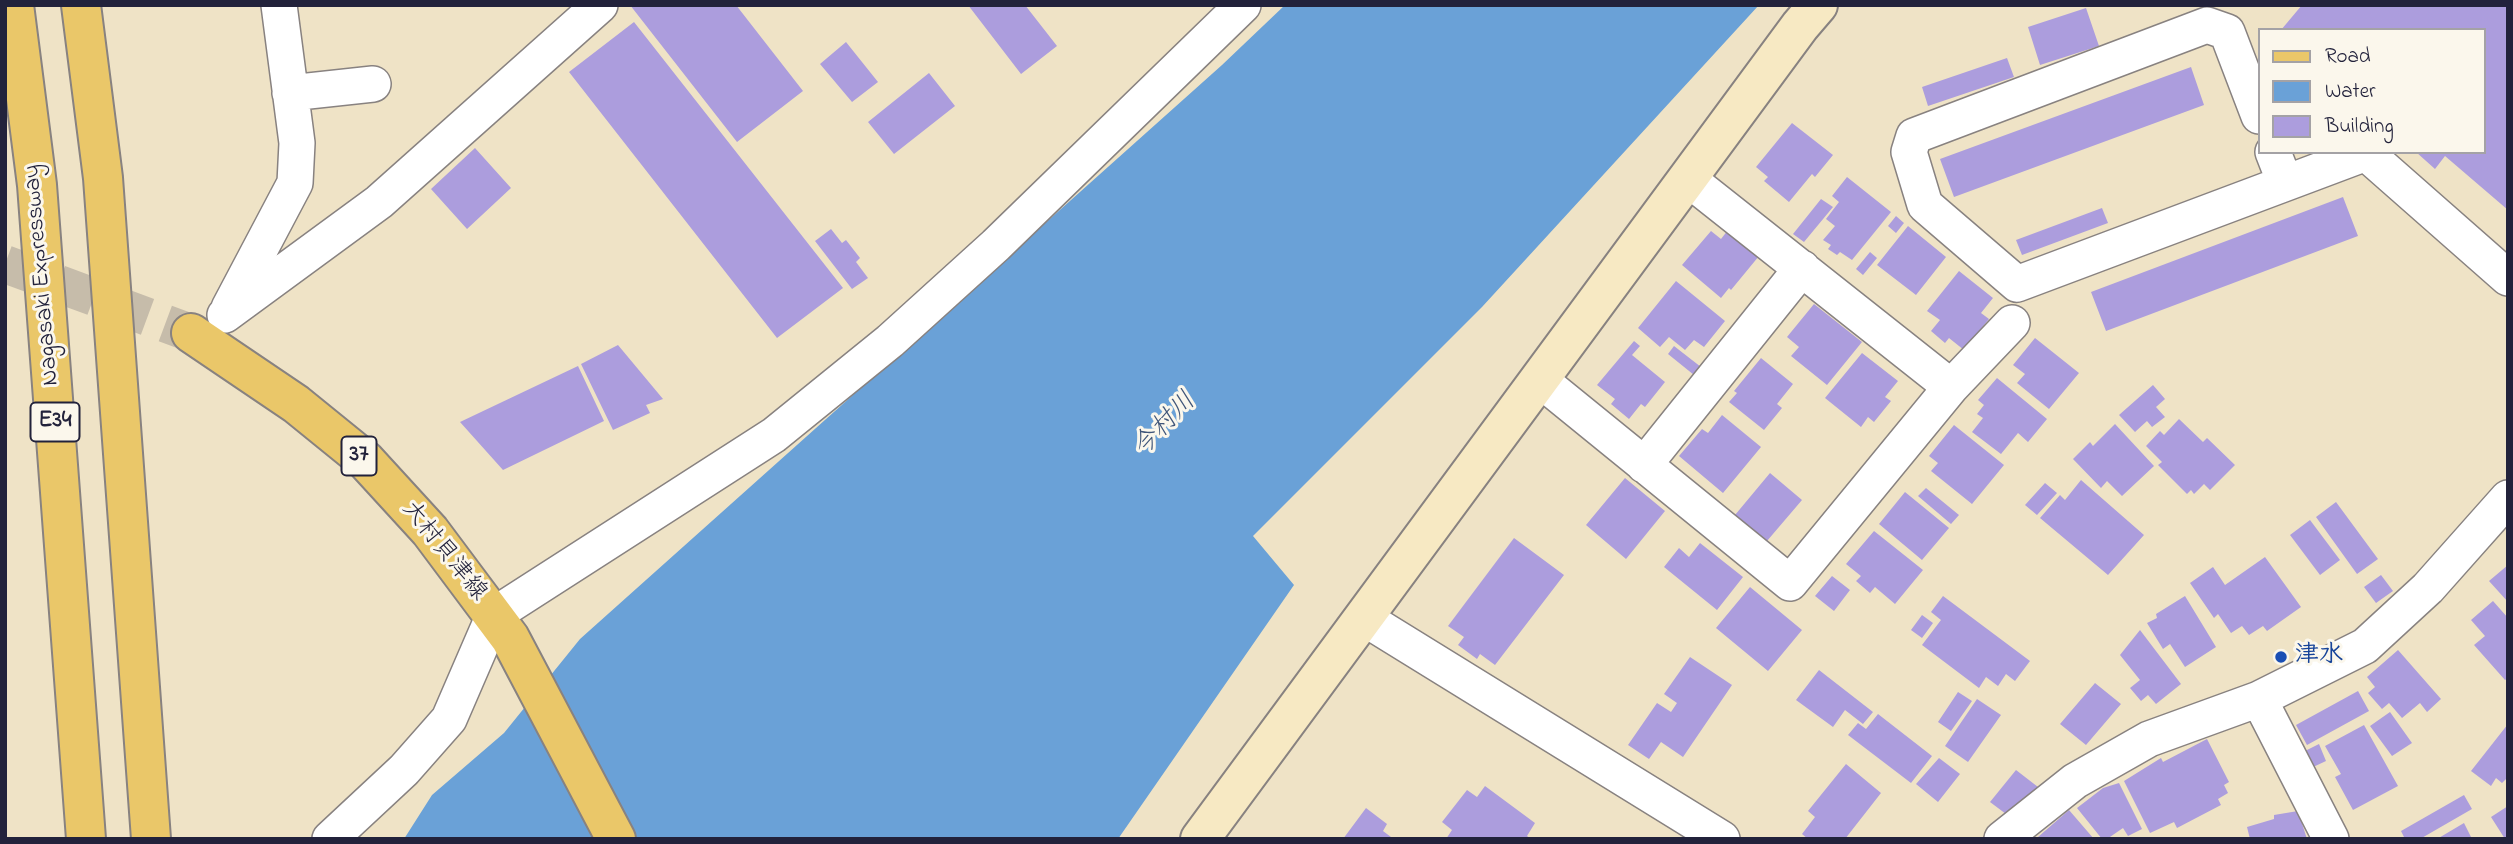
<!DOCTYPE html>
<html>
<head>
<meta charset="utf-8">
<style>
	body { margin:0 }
	#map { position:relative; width:2513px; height:844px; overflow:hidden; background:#efe3c6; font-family:"Indie Flower",sans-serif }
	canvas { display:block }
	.frame { position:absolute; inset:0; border:7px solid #22223b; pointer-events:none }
	.legend { position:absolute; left:2258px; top:28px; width:228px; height:126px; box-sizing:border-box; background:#fbf7ec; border:2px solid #a4a2a5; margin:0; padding:9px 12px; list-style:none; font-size:21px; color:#22223b }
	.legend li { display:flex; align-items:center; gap:14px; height:35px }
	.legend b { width:35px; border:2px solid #a4a2a5 }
</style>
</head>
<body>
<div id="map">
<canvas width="2513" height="844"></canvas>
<div class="frame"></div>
<ul class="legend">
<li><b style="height:9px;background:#eac769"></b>Road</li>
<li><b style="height:19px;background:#6aa1d7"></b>Water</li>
<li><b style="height:19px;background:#ac9ddd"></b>Building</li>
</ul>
</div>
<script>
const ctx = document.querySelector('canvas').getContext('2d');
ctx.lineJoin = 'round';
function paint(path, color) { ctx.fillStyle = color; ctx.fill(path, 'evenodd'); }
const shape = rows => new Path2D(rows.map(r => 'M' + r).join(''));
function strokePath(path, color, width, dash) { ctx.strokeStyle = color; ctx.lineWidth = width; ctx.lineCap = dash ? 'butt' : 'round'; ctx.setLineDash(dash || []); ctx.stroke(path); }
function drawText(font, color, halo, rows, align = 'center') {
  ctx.font = font + ' "Indie Flower","Klee One",sans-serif'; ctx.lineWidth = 6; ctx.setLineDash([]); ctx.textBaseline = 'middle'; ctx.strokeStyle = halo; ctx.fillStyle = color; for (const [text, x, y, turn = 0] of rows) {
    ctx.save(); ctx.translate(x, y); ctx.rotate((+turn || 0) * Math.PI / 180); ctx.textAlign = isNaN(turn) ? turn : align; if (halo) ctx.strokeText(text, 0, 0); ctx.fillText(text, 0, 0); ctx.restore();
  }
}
const water = shape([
	[1285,5,1759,5,1482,307,1253,536,1294,585,1118,839,404,839,432,795,504,733,580,639,1222,65]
]);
const building = shape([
	[630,5,736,5,803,91,737,142],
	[968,5,1025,5,1057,46,1021,74],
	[2302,5,2508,5,2508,210,2445,156,2435,169,2416,152,2483,152,2483,30,2281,30],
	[2086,8,2099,46,2040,65,2028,27],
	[634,22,843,288,777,338,569,72],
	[846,42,878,82,852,102,820,64],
	[2007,58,2014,77,1928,106,1922,87],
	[2191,67,2204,105,1954,197,1940,159],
	[929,73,955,106,894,154,868,122],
	[1792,123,1833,155,1815,177,1812,174,1789,202,1764,181,1768,177,1756,167],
	[475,148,511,188,467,229,431,189],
	[1847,177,1891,212,1852,260,1840,252,1837,255,1828,249,1831,245,1823,240,1835,226,1826,219,1839,202,1832,196],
	[2343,197,2358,236,2106,331,2091,292],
	[1821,199,1833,207,1804,242,1793,234],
	[2102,208,2108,223,2022,255,2016,240],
	[1896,216,1904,223,1896,233,1888,226],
	[1908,226,1946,257,1916,295,1877,265],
	[831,229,842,243,846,240,860,258,856,262,868,278,852,289,815,241],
	[1728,230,1759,256,1731,290,1729,288,1721,298,1682,265,1711,231,1721,239],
	[1870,252,1877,258,1863,275,1856,269],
	[1959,271,1993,298,1981,313,1989,319,1964,350,1949,338,1945,343,1931,331,1940,320,1927,311],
	[1676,281,1725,321,1704,347,1694,340,1685,350,1669,337,1660,347,1638,328],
	[1814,304,1862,342,1827,385,1791,356,1799,347,1787,337],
	[2035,338,2079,373,2049,409,2017,383,2025,374,2013,365],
	[1634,341,1640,346,1632,355,1665,382,1645,407,1641,404,1629,419,1611,404,1615,399,1597,385],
	[618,345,663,399,646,405,650,413,613,430,581,364],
	[1674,346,1701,367,1694,375,1668,354],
	[1862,353,1898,381,1885,397,1891,401,1874,422,1868,417,1861,427,1825,398],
	[1761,358,1793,384,1777,404,1782,408,1764,430,1729,402,1737,393,1734,391],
	[578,366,604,421,503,470,460,422],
	[1997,378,2047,419,2028,442,2018,433,2001,454,1972,432,1983,418,1977,414,1984,405,1978,400],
	[2153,385,2165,399,2156,407,2165,417,2152,427,2147,421,2135,432,2119,415],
	[1722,415,1761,447,1723,493,1679,456,1702,429,1708,433],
	[2179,419,2203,442,2207,438,2235,465,2210,490,2204,484,2194,494,2191,490,2187,494,2158,465,2162,462,2146,446,2160,431,2164,435],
	[2115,424,2154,466,2122,496,2107,481,2101,488,2073,459,2090,442,2093,446],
	[1954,425,2004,465,1972,504,1931,471,1938,463,1929,456],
	[1770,473,1802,500,1767,541,1735,515],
	[1625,478,1665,511,1626,559,1586,525],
	[2081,480,2144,535,2108,575,2040,518,2060,495,2065,500],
	[2045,483,2057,493,2037,515,2025,505],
	[1926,488,1959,515,1951,524,1918,496],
	[1905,492,1949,528,1922,560,1879,524],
	[2336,502,2378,559,2357,574,2316,517],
	[2310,520,2340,560,2320,575,2290,535],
	[1874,531,1923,570,1895,604,1875,587,1870,593,1856,581,1861,576,1846,564],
	[1514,538,1564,575,1495,665,1480,654,1477,659,1458,645,1464,637,1448,626],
	[1700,543,1743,577,1717,610,1664,567,1679,548,1689,557],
	[2265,557,2301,607,2267,631,2263,626,2249,635,2242,626,2231,633,2218,614,2214,618,2190,583,2213,567,2225,585],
	[2508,565,2508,602,2489,581],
	[2381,575,2393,591,2376,603,2364,587],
	[1832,576,1850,590,1834,611,1815,596],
	[1750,587,1802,630,1768,671,1716,628],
	[1943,596,2030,661,2015,681,2006,674,1998,686,1986,677,1979,688,1922,645,1941,620,1931,612],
	[2185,596,2216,647,2185,667,2170,644,2163,649,2147,623,2157,618,2156,614],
	[2493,601,2508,618,2508,678,2505,680,2474,645,2485,636,2471,620],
	[1922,615,1933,623,1922,638,1911,630],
	[2140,630,2181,684,2156,704,2148,695,2141,701,2130,688,2140,680,2120,655],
	[2398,650,2441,699,2427,712,2420,703,2402,718,2389,703,2382,709,2368,693,2375,687,2367,677],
	[1690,657,1732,685,1683,757,1661,742,1649,759,1628,745,1657,703,1671,712,1677,703,1664,694],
	[1819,670,1873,712,1863,724,1845,710,1833,727,1796,700],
	[2095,683,2121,704,2086,745,2060,724],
	[2358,691,2369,711,2307,745,2296,725],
	[1958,692,1972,701,1951,731,1938,722],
	[1977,699,2001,715,1968,762,1945,746],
	[2390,712,2412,743,2392,756,2370,726],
	[1878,714,1932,756,1911,783,1848,735,1858,723,1866,729],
	[2508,724,2508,777,2502,783,2496,778,2491,786,2471,771],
	[2364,725,2398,786,2353,810,2335,777,2341,774,2325,746],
	[2207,739,2229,782,2224,785,2228,793,2218,799,2221,805,2177,828,2174,822,2150,833,2124,781,2161,758,2163,762],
	[2319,744,2326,761,2311,768,2303,752],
	[1939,758,1960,774,1938,802,1916,784],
	[1846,764,1881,793,1845,839,1808,839,1802,834,1815,817,1808,811],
	[2016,770,2038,787,2006,814,1990,802],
	[2119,783,2142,829,2128,836,2123,828,2107,839,2102,839,2077,808,2103,788],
	[1485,786,1535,823,1527,836,1531,839,1446,839,1452,830,1442,822,1467,790,1477,797],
	[2464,795,2472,809,2420,839,2405,839,2401,831],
	[2508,806,2508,839,2505,839,2491,817],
	[1366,808,1387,824,1383,831,1391,837,1390,839,1343,839],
	[2069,810,2094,839,2039,839,2038,837],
	[2298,811,2307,839,2250,839,2247,827,2274,819,2274,815],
	[2464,823,2472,839,2437,839]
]);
const primaryTunnel = shape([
	[5,264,191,333]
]);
const street = shape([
	[290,93,373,84],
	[2259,116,2227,32,2207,25,1914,136,1909,152,1925,205,2017,284,2366,153,2508,278],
	[2273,152,2285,183],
	[1687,178,1951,387,2012,323],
	[229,308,295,183,297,143,279,5],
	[225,315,379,202,600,5],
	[1539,379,1790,583,1951,387],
	[1644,465,1802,268],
	[1364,618,1722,839],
	[2259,699,2331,839],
	[330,839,404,770,449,719,494,615,774,435,890,341,996,245,1243,5],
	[2002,839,2075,781,2149,739,2259,699,2365,646,2428,588,2508,498]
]);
const secondary = shape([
	[1200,839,1800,26,1818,5]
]);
const primary = shape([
	[191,333,296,404,365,460,430,531,510,638,616,839]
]);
const highway = shape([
	[14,5,37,185,86,839],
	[81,5,103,178,151,839]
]);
const markers = [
	[2281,657,7,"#1a4fb4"]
];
const shields = [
	[55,422,49],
	[359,456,35]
];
const shieldNames = [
	["E34",55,422],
	["37",359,456]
];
const streetNames = [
	["Nagasaki Expressway",43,275,-95],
	["大村貝津線",443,552,51]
];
const transitNames = [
	["津水",2295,657]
];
const waterNames = [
	["今村川",1166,426,-46]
];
paint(water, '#6aa1d7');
paint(building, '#ac9ddd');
strokePath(primaryTunnel, '#c6bcaa', 38, [38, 19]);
strokePath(street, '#888280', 38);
strokePath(secondary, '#888280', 42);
strokePath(primary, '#888280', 42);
strokePath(highway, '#888280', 42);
strokePath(street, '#fff', 35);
strokePath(secondary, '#f7e9c3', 38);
strokePath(primary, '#eac769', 38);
strokePath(highway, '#eac769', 38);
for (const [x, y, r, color] of markers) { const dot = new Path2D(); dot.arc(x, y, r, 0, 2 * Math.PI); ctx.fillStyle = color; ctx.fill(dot); strokePath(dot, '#fbf7ec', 2.5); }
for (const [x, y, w] of shields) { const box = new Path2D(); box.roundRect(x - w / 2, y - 19.5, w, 39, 5); ctx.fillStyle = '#fbf7ec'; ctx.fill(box); strokePath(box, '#22223b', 2); }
drawText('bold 23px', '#22223b', null, shieldNames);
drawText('24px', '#22223b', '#fbf7ec', streetNames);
drawText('bold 24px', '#164399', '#fbf7ec', transitNames, 'left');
drawText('italic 26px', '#3f5579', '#fbf7ec', waterNames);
</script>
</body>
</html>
